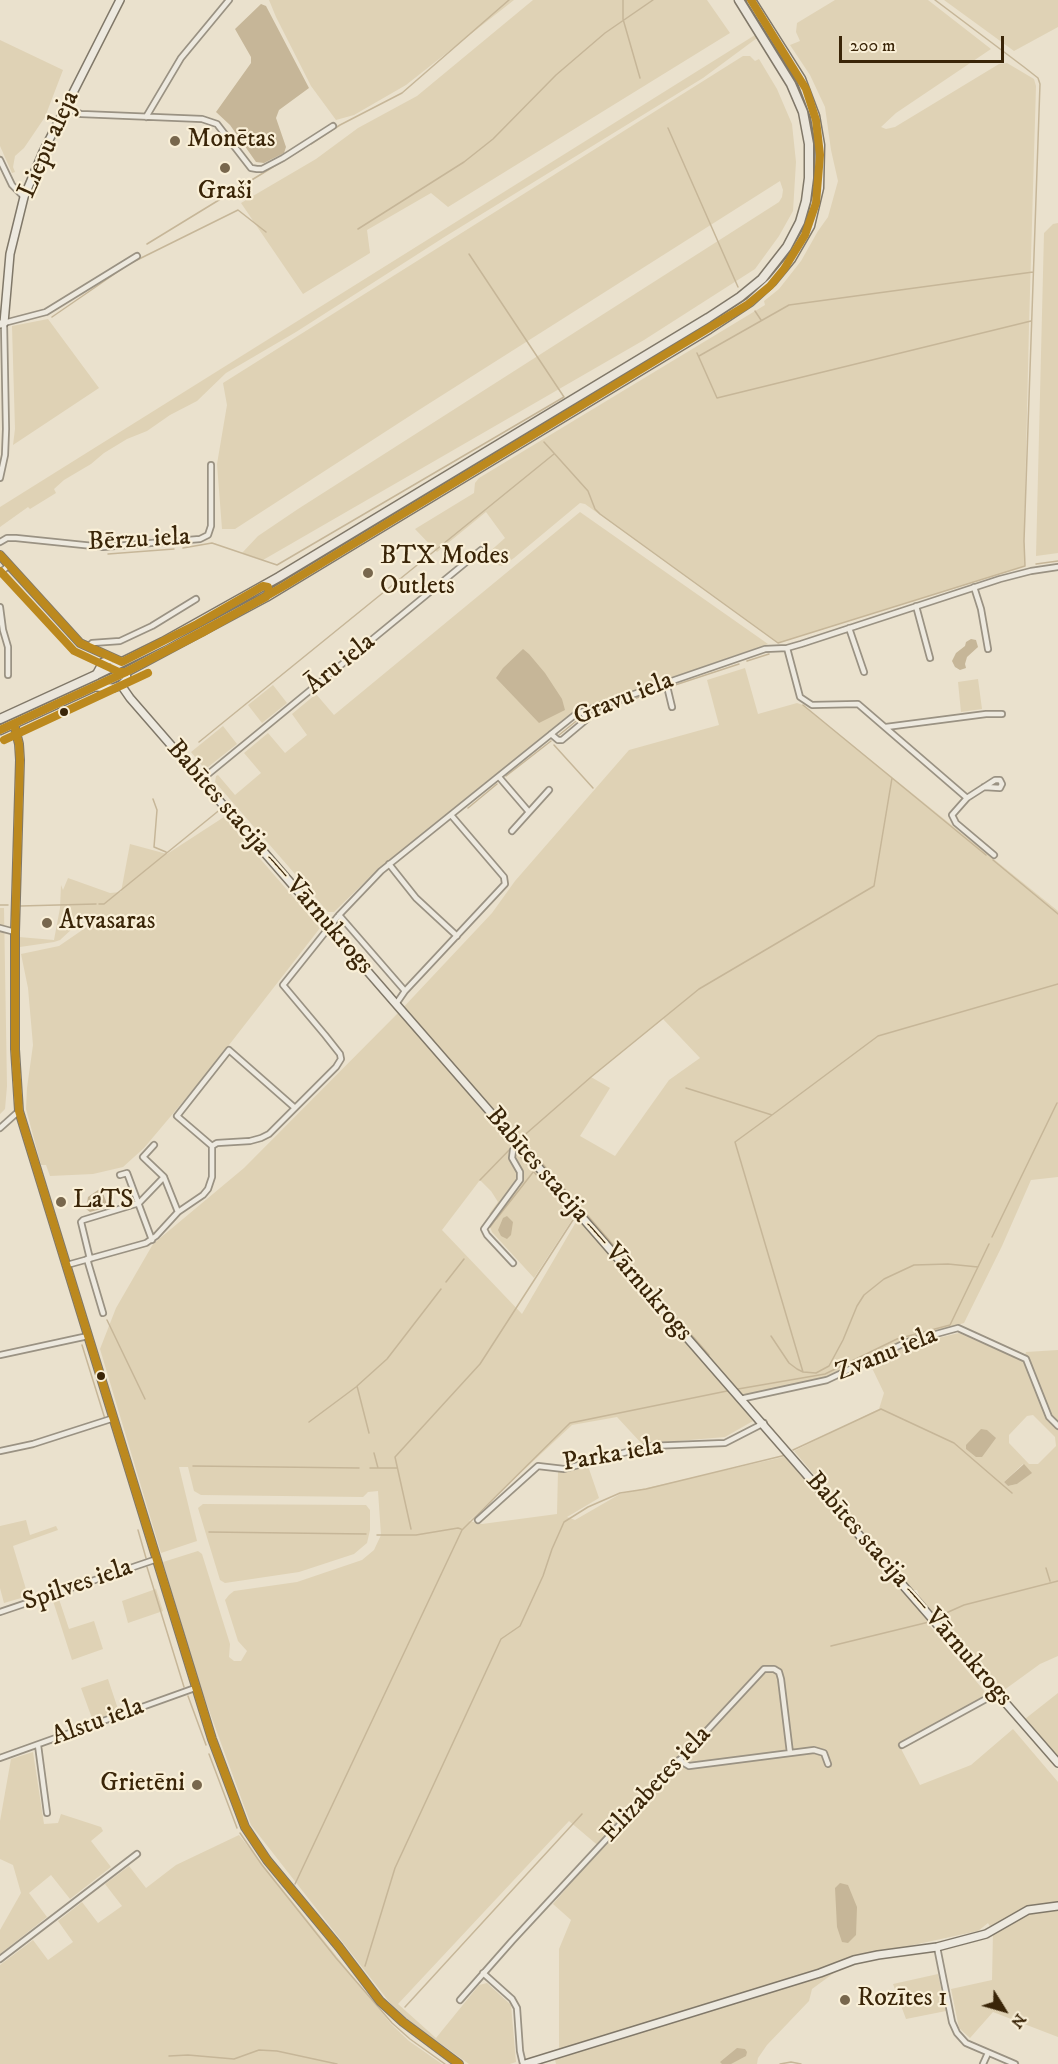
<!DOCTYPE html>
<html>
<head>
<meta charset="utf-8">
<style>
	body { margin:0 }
	#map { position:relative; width:1058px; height:2064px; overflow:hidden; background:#eae1cd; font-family:"IM FELL DW Pica",serif }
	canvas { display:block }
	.north { position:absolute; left:974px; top:1980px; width:60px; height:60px; -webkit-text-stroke:4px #f9efd7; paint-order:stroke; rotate:127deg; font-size:16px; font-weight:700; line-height:24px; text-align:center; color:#3a2508 }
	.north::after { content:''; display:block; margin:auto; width:21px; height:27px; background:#3a2508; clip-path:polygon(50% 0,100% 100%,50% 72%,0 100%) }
	.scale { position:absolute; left:839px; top:36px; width:165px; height:27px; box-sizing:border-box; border:3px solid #3a2508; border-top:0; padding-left:8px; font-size:18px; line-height:21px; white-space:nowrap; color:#3a2508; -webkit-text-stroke:4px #f9efd7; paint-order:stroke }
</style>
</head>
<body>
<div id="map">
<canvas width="1058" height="2064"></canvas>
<div class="north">N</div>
<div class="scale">200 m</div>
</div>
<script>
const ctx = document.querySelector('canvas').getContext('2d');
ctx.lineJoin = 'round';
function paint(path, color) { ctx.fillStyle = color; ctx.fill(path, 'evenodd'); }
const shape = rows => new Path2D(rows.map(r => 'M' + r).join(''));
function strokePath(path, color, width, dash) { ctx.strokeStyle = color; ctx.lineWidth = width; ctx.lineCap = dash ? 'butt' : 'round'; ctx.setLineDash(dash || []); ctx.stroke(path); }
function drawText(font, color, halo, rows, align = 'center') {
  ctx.font = font + ' "IM FELL DW Pica",serif'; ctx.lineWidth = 4.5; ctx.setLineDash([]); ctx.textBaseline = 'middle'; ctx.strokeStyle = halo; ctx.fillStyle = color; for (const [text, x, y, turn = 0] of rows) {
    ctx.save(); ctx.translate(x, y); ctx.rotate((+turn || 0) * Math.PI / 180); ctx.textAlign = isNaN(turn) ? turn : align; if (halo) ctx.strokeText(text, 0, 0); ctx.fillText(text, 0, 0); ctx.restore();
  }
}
const green = shape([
	[269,0,514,0,406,85,354,115,336,120,311,86,276,17],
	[533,0,707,0,730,33,448,207,431,193,367,230,370,253,303,294,241,203,316,159,358,128,417,96],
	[835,0,928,0,991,49,896,113,881,127,886,129,895,127,999,64,1007,63,1034,79,1036,86,1029,326,1024,540,1025,566,778,643,585,504,580,503,514,558,502,566,498,565,487,554,505,538,486,512,437,552,415,529,474,493,475,483,479,478,765,305,764,301,779,289,801,261,818,231,828,217,838,181,831,150,825,107,810,75,790,45,800,41,796,32,797,23],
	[944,0,1058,0,1058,27,1014,51],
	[755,35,757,38,703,78,446,236,296,332,226,373,197,401,170,415,147,431,127,439,104,453,91,464,64,480,54,489,56,493,30,509,28,507,0,527,0,507],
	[0,40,63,70,45,117,24,148,15,156,13,167,15,172,12,173,0,146],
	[743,56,750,56,755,61,759,59,777,89,792,124,796,162,793,211,779,236,755,269,644,340,263,560,242,553,258,536,298,509,779,202,782,197,783,190,780,181,422,408,235,529,222,529,217,464,227,405,223,383],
	[1058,223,1058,553,1036,556,1044,233,1053,224],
	[48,319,99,388,13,445,15,429,12,326],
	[580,512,768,644,576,711,375,872,334,912,328,912,215,782,216,776,218,775,235,795,261,773,244,753,268,733,285,753,307,735,292,714,316,694,334,715],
	[745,668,758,714,797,703,803,705,1058,911,1058,1177,1031,1180,1002,1246,964,1323,897,1343,826,1377,737,1397,753,1421,725,1437,642,1444,617,1417,572,1425,469,1521,482,1524,557,1514,558,1471,568,1471,588,1466,599,1498,567,1517,575,1520,620,1494,788,1456,923,1605,917,1590,912,1590,794,1451,879,1409,884,1393,872,1368,875,1366,876,1358,909,1345,959,1333,1023,1361,1026,1352,1058,1350,1058,1656,1040,1664,1000,1693,938,1621,929,1625,986,1693,981,1699,899,1745,920,1785,971,1765,1013,1729,1058,1782,1058,2037,993,2012,970,2038,959,2028,951,1989,992,1980,993,1932,988,1923,978,1931,839,1961,838,1970,812,1989,809,2001,767,2045,758,2058,757,2064,556,2064,555,2060,562,2057,559,2049,559,1949,571,1920,553,1904,601,1848,569,1821,398,2004,436,2038,479,1985,487,1983,511,2005,516,2062,510,2064,469,2064,417,2027,394,2008,251,1825,199,1683,163,1562,198,1551,202,1554,230,1644,229,1657,234,1661,241,1661,247,1651,238,1641,225,1600,229,1595,234,1591,297,1582,362,1560,374,1550,381,1535,378,1491,368,1492,363,1497,201,1495,194,1491,188,1467,179,1467,197,1541,161,1553,100,1349,116,1308,153,1244,244,1168,399,1012,492,913,515,881,629,750,719,725,707,680],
	[663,1019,700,1058,669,1080,615,1156,580,1136,610,1088,591,1077],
	[480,1180,491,1191,498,1202,489,1214,497,1220,490,1227,492,1232,534,1278,579,1209,583,1210,522,1314,442,1230],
	[1033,1415,1055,1437,1056,1446,1038,1464,1029,1464,1009,1443,1009,1435,1027,1416],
	[1023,1464,1031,1473,1017,1484,1008,1486,1004,1482],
	[978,679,982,709,961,712,958,682],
	[273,685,287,703,262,723,248,705],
	[223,726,237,744,208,767,203,767,191,752],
	[224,817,320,928,208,1072,144,1148,123,1167,93,1174,50,1176,46,1165,41,1165,26,1109,27,1088,33,1045,28,988,21,954,59,946,94,922,86,916,60,940,54,942,20,947,19,937,54,940,60,908,61,885,63,890,68,878,110,893,121,892,130,844,167,854],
	[0,908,4,908,7,1086,5,1109,0,1114],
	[203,1504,366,1505,370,1510,370,1530,367,1543,354,1554,299,1572,225,1583,220,1580,198,1508],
	[26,1520,30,1535,56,1526,58,1530,13,1546,28,1596,4,1603,0,1588,0,1526],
	[156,1589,163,1611,128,1623,122,1601],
	[59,1599,69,1629,94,1621,103,1649,72,1660,53,1601],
	[108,1679,119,1712,93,1721,81,1688],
	[1058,1693,1058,1758,1025,1719],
	[33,1752,44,1824,58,1823,61,1814,101,1827,103,1831,91,1841,111,1867,70,1899,51,1875,29,1893,47,1917,0,1954,0,1930,21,1893,13,1865,0,1859,0,1821,11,1759],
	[239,1835,391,2024,409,2041,442,2064,0,2064,0,1965,33,1940,48,1960,73,1942,58,1921,82,1902,98,1923,122,1906,105,1884,129,1866,146,1888,176,1865],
	[938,1974,946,2011,906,2019,893,1984]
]);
const water = shape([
	[261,4,266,6,309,88,279,110,276,118,286,147,284,153,264,163,256,162,230,125,216,112,251,63,251,57,235,29],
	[971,639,976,640,978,647,967,657,965,664,966,668,960,670,955,667,952,661,956,653,965,646,966,642],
	[523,649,529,654,545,673,562,699,565,710,539,723,496,678,503,668],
	[98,1190,103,1193,108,1207,90,1212,86,1209,88,1197],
	[507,1216,513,1222,511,1235,507,1239,501,1236,498,1230,503,1218],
	[981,1429,987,1430,996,1438,982,1457,976,1457,966,1449,966,1445],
	[1024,1464,1032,1473,1017,1484,1008,1486,1004,1482],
	[840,1883,848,1885,857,1907,856,1935,848,1943,842,1942,837,1927,835,1888],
	[737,2048,745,2049,747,2052,746,2056,731,2064,722,2064,720,2062]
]);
const stream = shape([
	[623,0,623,19,640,78],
	[668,128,738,287],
	[311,144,340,125,402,93,509,0],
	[358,229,464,162,493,139,556,75,605,33,653,0],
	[147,244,304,148],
	[755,311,761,320],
	[52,317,129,264,238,210,266,232],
	[697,353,717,398,1031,321],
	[699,356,789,305,1033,272],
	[544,442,588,491,595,509,600,514,778,643,1025,566,1024,541,1040,84,1038,78,1024,67,935,0],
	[183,548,212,543,277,565,564,397,469,254],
	[108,554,174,549],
	[1036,564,1058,561],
	[747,661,769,654],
	[672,686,739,664],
	[803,705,986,855],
	[589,714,663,689],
	[559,735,580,718],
	[199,742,554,454],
	[554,745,593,788],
	[506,776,551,741],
	[153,799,157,810,154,847,166,852],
	[468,808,497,784],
	[993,860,1058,914],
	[276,871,324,927],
	[99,904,104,904,222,808],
	[0,905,8,905],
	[20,906,96,904],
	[330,934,393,1006],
	[686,1088,772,1115,878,1036,1058,984],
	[772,1115,735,1142,803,1372],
	[520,1139,591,1077,699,989,874,886,892,778],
	[528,1147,709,1355],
	[519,1155,569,1212],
	[480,1180,514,1145],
	[490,1227,534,1171],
	[992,1237,1057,1103],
	[446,1282,464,1259],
	[107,1320,145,1399],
	[771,1336,789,1363,797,1369,803,1372,816,1373,829,1366,843,1340,857,1306,864,1295,884,1279,914,1265,948,1264,978,1267],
	[82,1345,105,1419],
	[738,1389,825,1374,897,1339,950,1325,989,1244],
	[309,1422,356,1387],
	[369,1433,357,1386,387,1359,441,1289],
	[793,1450,881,1409,954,1443,1012,1493],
	[374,1453,378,1468,397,1468],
	[193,1466,359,1468],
	[370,1468,378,1468],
	[411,1529,395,1457,480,1364,573,1220],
	[138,1530,146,1558],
	[209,1532,366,1534],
	[377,1535,416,1535,458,1528,461,1529],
	[147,1567,184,1687],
	[1046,1568,1050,1581],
	[937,1617,964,1605,1058,1581],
	[831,1646,929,1622],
	[188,1696,206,1745],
	[209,1754,237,1828],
	[240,1833,262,1865,336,1958,392,2023,410,2039,445,2064],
	[295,1884,462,1530,570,1423,727,1391],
	[365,1966,395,1868,501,1639,520,1626,543,1576,552,1549,564,1522,588,1507,620,1493,646,1489,786,1455],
	[405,2007,582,1814],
	[169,2056,188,2055,234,2059,259,2050,277,2051,337,2064],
	[780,2064,791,2062,801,2064]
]);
const street = shape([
	[65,108,81,114,202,119,217,124,251,168,257,169,262,169,283,158,333,126],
	[146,117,181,58,229,0],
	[0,160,12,185,24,197],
	[0,478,5,455,6,429,4,323,46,312,137,256],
	[0,542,7,538,16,538,103,547,200,539,208,535,211,526,211,465],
	[0,573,8,566],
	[974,587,981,609,988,649],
	[916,606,930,658],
	[0,607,3,630,8,647,8,675],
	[849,628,864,672],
	[88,647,92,643,120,641,152,626,196,599],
	[787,648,800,697,812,705,858,704,967,798],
	[666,682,672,707],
	[886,727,986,714,1002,714],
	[551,734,558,740,562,740,587,719,582,712],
	[499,777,529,812],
	[201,780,481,550],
	[984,787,1000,788,1002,784,1000,780,995,780,967,798,952,815,956,823,994,855],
	[512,831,549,790],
	[389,864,416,898,457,936],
	[339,915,405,991],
	[0,928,15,932],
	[396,1004,405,991,505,884,504,877,451,815],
	[295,1108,336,1067,341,1059,340,1054,325,1035,283,985,339,915,381,871,576,714,765,649,787,648,801,644,1000,579,1031,571,1058,567],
	[0,1128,19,1111],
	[120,1175,127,1173,152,1240],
	[164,1177,178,1212],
	[87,1259,103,1313],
	[90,1259,81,1222,83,1220,139,1203,164,1177,143,1157,154,1145],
	[513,1263,487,1235,484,1229,520,1180,520,1172,512,1158,513,1150,518,1144],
	[67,1265,146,1243,156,1236,178,1212,203,1195,208,1189,212,1177,212,1146,177,1116,229,1050,295,1108,269,1134,261,1138,250,1141,217,1143,212,1146],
	[0,1355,88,1336],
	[740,1399,827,1380,907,1342,958,1328,1026,1359,1049,1417,1058,1426],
	[0,1451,33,1444,114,1418],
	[478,1520,538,1466,564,1469,649,1446,725,1443,764,1423],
	[0,1612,157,1559],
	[38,1745,47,1813],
	[902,1745,997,1693],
	[0,1758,195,1688],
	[679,1760,689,1766,814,1750,824,1753,828,1764],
	[937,1947,952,2022,957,2033,966,2043,1015,2064],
	[0,1959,137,1854],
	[483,1973,512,1999,517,2008,520,2051,523,2064],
	[460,2000,512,1941,764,1669,774,1669,779,1672,781,1679,790,1753],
	[983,2064,988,2053]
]);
const secondary = shape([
	[0,324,4,323,10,254,24,197,43,152,120,0],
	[0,555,80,643,122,662],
	[96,675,103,662,113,659],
	[121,685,130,698,396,1004,1058,1763],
	[95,687,113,688,121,685,127,679,126,672],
	[14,724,19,744,20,760,15,932,15,1049,19,1111,212,1739,245,1827,267,1860,339,1947,380,2001,403,2022,459,2064],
	[525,2064,820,1973,854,1960,878,1955,937,1947,986,1934,1028,1910,1058,1906]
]);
const highway = shape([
	[0,719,96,675,163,642,279,577,708,318,740,297,762,279,787,247,800,222,806,201,809,178,809,144,803,112,791,84,739,0],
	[0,730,126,672,266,597,709,329,750,302,772,282,791,259,810,226,819,188,820,145,815,116,801,79,751,0]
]);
const bus1 = shape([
	[0,555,80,643,122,662,197,624,263,586,268,587,269,592,266,597,126,672,0,730],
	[14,724,19,744,20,760,15,932,15,1049,19,1111,212,1739,245,1827,267,1860,339,1947,380,2001,403,2022,459,2064]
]);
const bus2 = shape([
	[0,571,74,651,119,672,126,672,202,633,284,586,747,305,770,286,784,269,805,235,816,203,820,155,816,120,806,89,751,0],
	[4,740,148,673]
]);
const markers = [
	[175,141,6,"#78674d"],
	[225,168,6,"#78674d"],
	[368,573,6,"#78674d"],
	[64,712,5,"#3a2508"],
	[47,923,6,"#78674d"],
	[61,1202,6,"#78674d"],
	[101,1376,5,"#3a2508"],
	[197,1785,6,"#78674d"],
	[845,2000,6,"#78674d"]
];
const poiNames = [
	["Monētas",187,141],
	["Graši",225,193,"center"],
	["BTX Modes",380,558],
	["Outlets",380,588],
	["Atvasaras",59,923],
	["LaTS",73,1202],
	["Grietēni",185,1785,"right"],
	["Rozītes 1",857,2000]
];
const streetNames = [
	["Liepu aleja",50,145,-66],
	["Bērzu iela",139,541,-3],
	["Āru iela",341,665,-39],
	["Gravu iela",624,700,-22],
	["Babītes stacija — Vārnukrogs",269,858,49],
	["Babītes stacija — Vārnukrogs",588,1225,49],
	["Zvanu iela",887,1355,-22],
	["Parka iela",613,1456,-10],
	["Spilves iela",78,1586,-19],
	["Babītes stacija — Vārnukrogs",908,1590,49],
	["Alstu iela",98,1723,-20],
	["Elizabetes iela",657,1785,-47]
];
paint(green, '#dfd2b5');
paint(water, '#c6b698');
strokePath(stream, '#c6b698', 1.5);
strokePath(street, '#9a9283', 8);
strokePath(secondary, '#807869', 10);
strokePath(highway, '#807869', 11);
strokePath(street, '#ede9df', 4.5);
strokePath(secondary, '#ede9df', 7);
strokePath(highway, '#eae5da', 8);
strokePath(bus1, '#bc891e', 8);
strokePath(bus2, '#bc891e', 8);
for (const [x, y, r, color] of markers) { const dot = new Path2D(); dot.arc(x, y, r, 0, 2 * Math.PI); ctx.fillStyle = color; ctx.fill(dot); strokePath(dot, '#f9efd7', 2); }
drawText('26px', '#3a2508', '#f9efd7', poiNames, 'left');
drawText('26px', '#3a2508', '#f9efd7', streetNames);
</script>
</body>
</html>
